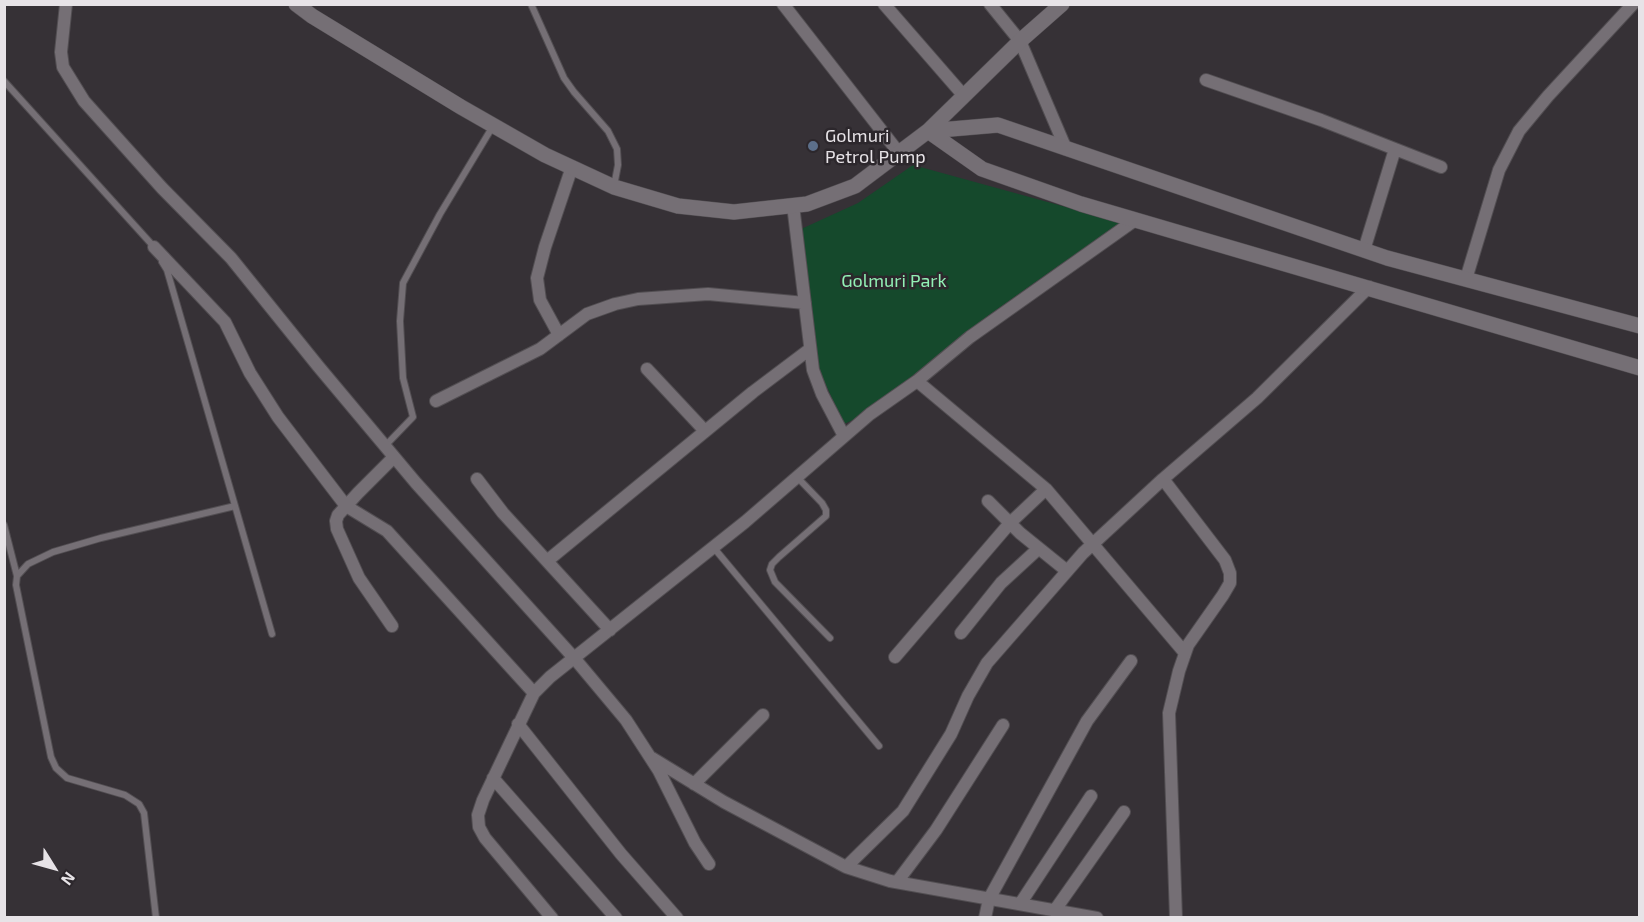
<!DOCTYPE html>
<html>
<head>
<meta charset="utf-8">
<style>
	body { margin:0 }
	#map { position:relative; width:1644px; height:922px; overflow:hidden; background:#363136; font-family:"Exo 2",sans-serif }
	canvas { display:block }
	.frame { position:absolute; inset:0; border:6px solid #e7e3e7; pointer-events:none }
	.north { position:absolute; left:24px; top:838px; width:60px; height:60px; -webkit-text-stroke:4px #2c272c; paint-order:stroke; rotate:127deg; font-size:16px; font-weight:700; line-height:24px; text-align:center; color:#e7e3e7 }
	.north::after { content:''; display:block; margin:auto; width:21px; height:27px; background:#e7e3e7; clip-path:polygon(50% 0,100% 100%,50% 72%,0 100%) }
</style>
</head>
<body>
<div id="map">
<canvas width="1644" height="922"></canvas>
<div class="frame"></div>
<div class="north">N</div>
</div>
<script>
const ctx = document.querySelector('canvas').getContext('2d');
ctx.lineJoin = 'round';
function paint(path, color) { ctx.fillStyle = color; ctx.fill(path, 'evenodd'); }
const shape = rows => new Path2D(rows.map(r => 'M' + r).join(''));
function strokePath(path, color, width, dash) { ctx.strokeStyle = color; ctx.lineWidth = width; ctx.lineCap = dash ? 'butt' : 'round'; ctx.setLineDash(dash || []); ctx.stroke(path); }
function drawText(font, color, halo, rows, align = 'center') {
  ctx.font = font + ' "Exo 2",sans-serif'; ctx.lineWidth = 5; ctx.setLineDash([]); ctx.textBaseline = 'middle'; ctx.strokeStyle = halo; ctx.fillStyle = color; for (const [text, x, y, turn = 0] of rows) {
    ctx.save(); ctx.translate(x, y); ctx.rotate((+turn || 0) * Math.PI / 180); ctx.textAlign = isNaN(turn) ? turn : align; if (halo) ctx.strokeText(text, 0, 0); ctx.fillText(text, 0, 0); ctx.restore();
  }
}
const green = shape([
	[913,165,1124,223,1061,264,989,315,862,416,844,424,818,368,799,230,858,203]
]);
const service = shape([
	[531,4,564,78,574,92,608,131,617,149,618,165,614,186],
	[4,81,155,248],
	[162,262,167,270,272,634],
	[385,446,413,417,403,378,400,321,403,283,440,214,493,126],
	[797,477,822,503,826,510,826,516,779,557,772,564,770,570,775,582,830,638],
	[4,525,17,576],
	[714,548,879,746],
	[156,918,144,813,139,804,125,795,67,778,56,768,51,757,16,585,17,576,28,564,53,552,101,538,235,506]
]);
const minor = shape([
	[66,4,61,52,63,67,84,101,162,188,231,258,318,366,416,483,575,659,626,720,659,771,695,843,709,864],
	[783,4,899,153],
	[884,4,964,96],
	[990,4,1020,41,1066,149],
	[1206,80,1321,120,1395,149,1364,250],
	[1395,149,1441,167],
	[793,205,813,370,822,394,844,436],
	[154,247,225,322,250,373,278,417,346,506,387,531,534,693],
	[1466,279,1499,170,1519,131,1548,96,1633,4],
	[559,335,540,300,537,278,545,247,572,167],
	[647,369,705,431],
	[917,381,1046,489,1185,653],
	[436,401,540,349,587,314,615,304,638,299,708,294,805,303],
	[477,479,503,513,610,630],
	[1163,479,1225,560,1230,573,1230,583,1223,595,1188,645,1179,671,1169,713,1176,918],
	[988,501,1020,533,1067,571],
	[547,561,753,392,810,349],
	[392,626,359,578,337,529,336,521,338,515,358,493,394,457],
	[961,633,1001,583,1038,549],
	[895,657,1010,523,1046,489],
	[518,724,621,854,677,918],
	[652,758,724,802,846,867,890,881,1097,918],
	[493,778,616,918],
	[694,784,763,715],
	[846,867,903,811,951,734,968,696,987,663,1083,553,1163,479,1257,398,1369,287],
	[897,882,936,830,1003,725],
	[1020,904,1091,796],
	[1055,910,1124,812],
	[552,918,485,838,479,827,478,815,483,800,534,693,550,677,745,522,870,414,917,381,970,337,1135,220],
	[985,918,989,899,1087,721,1131,661]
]);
const tertiary = shape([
	[296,4,312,16,461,107,545,155,614,187,678,206,734,212,807,204,855,186,928,131,1020,41,1062,4],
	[928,131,982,169,1081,204,1640,368],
	[928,131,998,125,1387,258,1640,326]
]);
const markers = [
	[813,146,6,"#5c6f8a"]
];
const poiNames = [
	["Golmuri",825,136],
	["Petrol Pump",825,157]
];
const parkNames = [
	["Golmuri Park",894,281]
];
paint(green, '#15492c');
strokePath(service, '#524e52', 8);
strokePath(minor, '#524e52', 14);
strokePath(tertiary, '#524e52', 16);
strokePath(service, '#756f75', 6);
strokePath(minor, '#756f75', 12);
strokePath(tertiary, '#756f75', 15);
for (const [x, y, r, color] of markers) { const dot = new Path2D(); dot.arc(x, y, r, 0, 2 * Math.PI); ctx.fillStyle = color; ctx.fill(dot); strokePath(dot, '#2c272c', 2); }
drawText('18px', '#e7e3e7', '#2c272c', poiNames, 'left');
drawText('18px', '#92f0b5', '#2c272c', parkNames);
</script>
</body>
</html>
